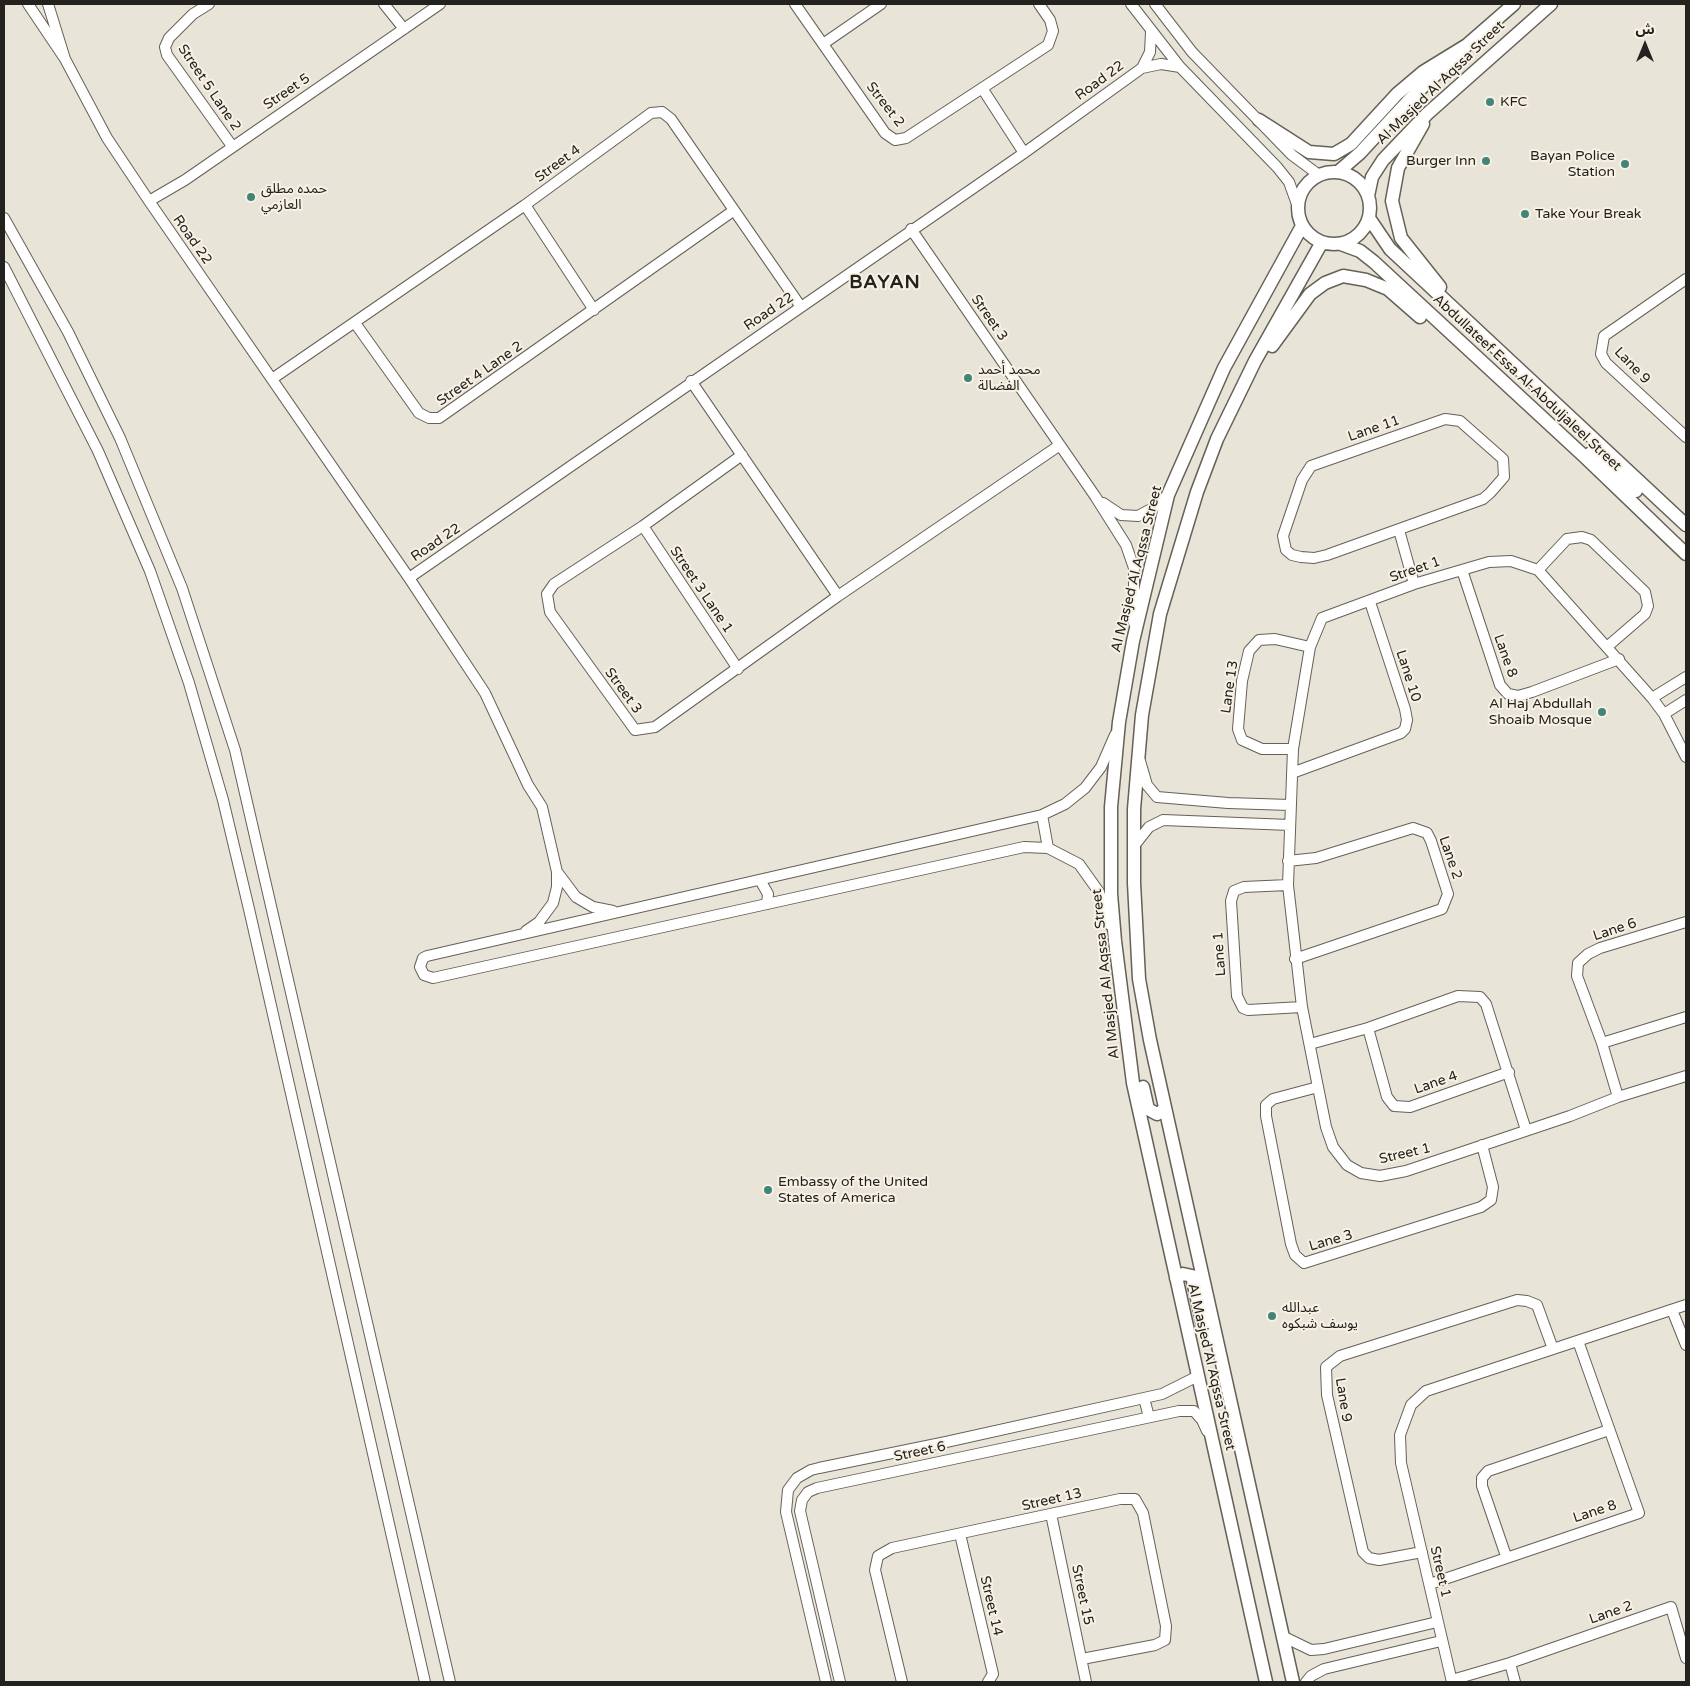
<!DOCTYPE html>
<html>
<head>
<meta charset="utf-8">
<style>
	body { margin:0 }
	#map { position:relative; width:1690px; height:1686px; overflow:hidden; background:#e9e4d8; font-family:"Varela Round","Noto Sans Arabic",sans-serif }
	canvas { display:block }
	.frame { position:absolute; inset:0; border:5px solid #24221e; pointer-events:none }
	.north { position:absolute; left:1620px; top:20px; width:50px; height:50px; -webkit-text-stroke:4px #f7f2e5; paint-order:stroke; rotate:0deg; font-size:14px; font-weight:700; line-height:20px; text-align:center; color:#24221e }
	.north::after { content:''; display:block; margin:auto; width:18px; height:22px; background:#24221e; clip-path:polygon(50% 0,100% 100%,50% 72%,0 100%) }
</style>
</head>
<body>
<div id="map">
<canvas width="1690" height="1686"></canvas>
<div class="frame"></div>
<div class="north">ش</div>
</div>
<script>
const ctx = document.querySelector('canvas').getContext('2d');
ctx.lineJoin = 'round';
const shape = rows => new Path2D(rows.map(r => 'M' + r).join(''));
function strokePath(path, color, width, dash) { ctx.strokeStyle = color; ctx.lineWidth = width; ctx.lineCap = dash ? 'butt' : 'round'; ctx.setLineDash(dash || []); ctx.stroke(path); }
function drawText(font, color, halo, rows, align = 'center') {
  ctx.font = font + ' "Varela Round","Noto Sans Arabic",sans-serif'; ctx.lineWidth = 4; ctx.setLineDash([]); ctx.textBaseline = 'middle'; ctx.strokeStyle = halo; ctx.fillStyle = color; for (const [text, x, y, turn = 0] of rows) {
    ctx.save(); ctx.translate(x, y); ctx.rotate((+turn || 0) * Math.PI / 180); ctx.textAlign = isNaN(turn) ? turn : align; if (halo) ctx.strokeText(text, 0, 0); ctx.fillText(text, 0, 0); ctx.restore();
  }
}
const minor = shape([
	[28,4,65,59,48,4],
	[209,4,193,14,169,38,165,47,167,55,232,146],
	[384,4,404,29],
	[795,4,885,133,895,140,906,138,1048,45,1053,31,1050,20,1039,4],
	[1131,4,1180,67,1277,167,1289,182,1298,207],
	[1155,4,1192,52,1292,155,1319,175],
	[823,44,881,4],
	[65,59,107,138,149,201,409,578,485,693,528,785,542,807,557,872,557,887,553,903,539,922,526,931],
	[1142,68,1150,52,1151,32],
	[982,88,1024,153],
	[149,201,185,180,440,4],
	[525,205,594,310],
	[4,218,68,332,120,438,182,588,235,750,450,1682],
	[911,229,1095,496,1126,545,1134,568,1134,623],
	[4,267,98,451,150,571,189,683,223,800,249,909,425,1682],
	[1686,279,1604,336,1601,354,1606,363,1686,437],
	[355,323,419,413,429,418,439,418,733,211],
	[272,379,525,205,651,113,662,112,671,119,801,307],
	[691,381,838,596],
	[1445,419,1460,421,1503,459,1504,477,1490,493,1483,499,1327,555,1314,558,1301,557,1292,555,1286,550,1283,536,1302,480,1311,466,1445,419],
	[742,455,643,526,554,584,547,594,550,612,635,730,655,727,838,596,1060,445],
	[1103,503,1121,515,1138,516,1153,508,1168,495],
	[643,526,738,669],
	[1399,530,1414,584],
	[1462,570,1500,685,1508,694,1518,696,1532,692,1619,659],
	[1538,570,1567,539,1582,537,1591,540,1645,592,1648,606,1645,614,1608,646],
	[409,578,1024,153,1142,68,1161,64,1180,67],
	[1652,698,1686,677],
	[1664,714,1686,700],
	[1293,749,1262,749,1242,740,1238,729,1242,681,1249,651,1259,640,1275,639,1310,647],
	[1686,757,1664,714,1652,698,1538,570,1511,561,1489,562,1414,584,1322,618,1310,647,1293,749,1288,885,1302,1007,1326,1127,1333,1147,1347,1165,1361,1173,1380,1176,1406,1171,1570,1116,1618,1097,1686,1076],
	[1140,761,1147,785,1157,797,1228,803,1290,805],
	[1292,773,1401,733,1405,729,1407,720,1405,709,1370,602],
	[1042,815,1048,848],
	[1134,846,1149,827,1163,820,1290,825],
	[1288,861,1316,858,1413,828,1427,833,1431,841,1448,894,1442,909,1295,959],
	[558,873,576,897,593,907,613,911],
	[760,880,768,894,767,904],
	[1288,885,1244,887,1234,891,1231,901,1237,996,1243,1008,1248,1010,1302,1007],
	[1110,925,1099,892,1079,864,1048,848,1024,847,433,978,424,975,420,967,423,958,427,956,1042,815,1065,804,1085,788,1101,767,1115,735],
	[1368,1028,1387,1097,1394,1106,1410,1107,1509,1072],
	[1602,1043,1686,1017],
	[1310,1044,1368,1028,1458,996,1480,997,1486,1004,1526,1130],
	[1318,1087,1273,1099,1266,1105,1266,1116,1291,1244,1295,1255,1304,1263,1481,1207,1491,1200,1493,1187,1482,1145],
	[1618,1097,1602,1043,1577,976,1578,963,1588,954,1600,948,1686,922],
	[1672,1310,1686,1345],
	[1144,1398,1149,1417],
	[1051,1514,1086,1682],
	[960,1534,993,1674,988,1682],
	[1422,1552,1379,1560,1369,1558,1363,1552,1327,1395,1326,1367,1340,1356,1517,1300,1527,1301,1537,1305,1553,1349],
	[1506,1556,1482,1486,1482,1478,1488,1471,1609,1430],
	[1430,1584,1639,1513,1578,1341],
	[1282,1636,1311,1650,1324,1649,1437,1622],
	[1510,1663,1515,1682],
	[1452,1680,1510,1663,1671,1607,1686,1658],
	[826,1682,786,1512,788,1490,797,1478,811,1470,819,1468,946,1442,1162,1394,1198,1376],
	[840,1682,800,1511,802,1500,808,1492,817,1488,1179,1411,1194,1411,1202,1420,1207,1431],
	[902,1682,875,1570,878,1556,892,1548,1120,1499,1135,1499,1143,1513,1166,1626,1165,1640,1155,1645,1082,1659],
	[1306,1682,1311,1676,1324,1669,1441,1641],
	[1452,1682,1401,1463,1400,1435,1411,1405,1426,1391,1686,1305]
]);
const major = shape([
	[1259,120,1309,152,1334,154,1351,144,1397,94,1423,72,1467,45],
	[1423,124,1398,168,1392,201,1401,238,1440,287],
	[1338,172,1360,153,1410,99,1467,45,1514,4],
	'1298 208a36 36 0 1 1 72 0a36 36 0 1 1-72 0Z',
	[1368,196,1372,177,1383,160,1427,114,1551,4],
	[1369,218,1390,249,1686,525],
	[1341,244,1360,251,1374,262,1585,457,1686,554],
	[1272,346,1310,294,1325,283,1343,276,1366,280,1388,289,1420,317],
	[1585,457,1591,453,1596,454,1636,491],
	[1143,1087,1148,1109,1157,1114,1164,1110],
	[1176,1278,1183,1274,1192,1276,1203,1325,1212,1340],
	[1266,1682,1133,1083,1115,941,1111,894,1111,807,1119,722,1133,641,1168,495,1224,368,1302,226],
	[1293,1682,1150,1040,1139,979,1134,883,1134,809,1142,715,1160,614,1197,492,1217,439,1255,361,1322,242]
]);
const markers = [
	[1490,102,5,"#428578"],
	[1486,161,5,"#428578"],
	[1625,164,5,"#428578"],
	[251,197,5,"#428578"],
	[1525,214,5,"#428578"],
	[968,378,5,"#428578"],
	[1602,712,5,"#428578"],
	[768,1190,5,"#428578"],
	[1272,1316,5,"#428578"]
];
const streetNames = [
	["Road 22",1100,81,-36],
	["Al Masjed Al Aqssa Street",1441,83,-44],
	["Street 5 Lane 2",209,88,56],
	["Street 5",287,92,-34],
	["Street 2",885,105,52],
	["Street 4",558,164,-36],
	["Road 22",192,240,55],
	["Road 22",769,312,-34],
	["Street 3",989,318,55],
	["Lane 9",1632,366,46],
	["Street 4 Lane 2",480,374,-35],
	["Abdullateef Essa Al-Abduljaleel Street",1527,383,43],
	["Lane 11",1374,429,-19],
	["Road 22",436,543,-34],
	["Al Masjed Al Aqssa Street",1137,569,-76],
	["Street 1",1415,570,-19],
	["Street 3 Lane 1",701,590,56],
	["Lane 8",1505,656,70],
	["Lane 10",1408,676,72],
	["Lane 13",1230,687,-82],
	["Street 3",623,691,54],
	["Lane 2",1450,858,71],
	["Lane 6",1615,930,-18],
	["Lane 1",1220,954,-94],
	["Al Masjed Al Aqssa Street",1106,974,-96],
	["Lane 4",1436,1083,-19],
	["Street 1",1405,1154,-13],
	["Lane 3",1331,1241,-16],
	["Al Masjed Al Aqssa Street",1211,1367,77],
	["Lane 9",1343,1400,81],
	["Street 6",920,1452,-12],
	["Street 13",1052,1500,-13],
	["Lane 8",1595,1512,-18],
	["Street 1",1440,1572,77],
	["Street 15",1082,1595,78],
	["Street 14",991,1606,77],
	["Lane 2",1611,1613,-19]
];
const poiNames = [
	["KFC",1500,102],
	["Bayan Police",1615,156,"right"],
	["Station",1615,172,"right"],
	["Burger Inn",1476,161,"right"],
	["حمده مطلق",261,189],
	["العازمي",261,205],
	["Take Your Break",1535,214],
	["محمد أحمد",978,370],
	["الفضالة",978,386],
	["Al Haj Abdullah",1592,704,"right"],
	["Shoaib Mosque",1592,720,"right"],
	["Embassy of the United",778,1182],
	["States of America",778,1198],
	["عبدالله",1282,1308],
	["يوسف شبكوه",1282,1324]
];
const districtNames = [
	["BAYAN",885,283]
];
strokePath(minor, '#656157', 12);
strokePath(major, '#656157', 15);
strokePath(minor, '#fff', 10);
strokePath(major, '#fff', 12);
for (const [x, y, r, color] of markers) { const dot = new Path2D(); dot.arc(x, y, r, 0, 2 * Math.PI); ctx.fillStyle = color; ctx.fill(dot); strokePath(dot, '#f7f2e5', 2); }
drawText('14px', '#24221e', '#f7f2e5', streetNames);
drawText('14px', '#24221e', '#f7f2e5', poiNames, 'left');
ctx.letterSpacing = '1px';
drawText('bold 19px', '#24221e', '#f7f2e5', districtNames);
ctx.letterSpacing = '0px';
</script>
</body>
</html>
